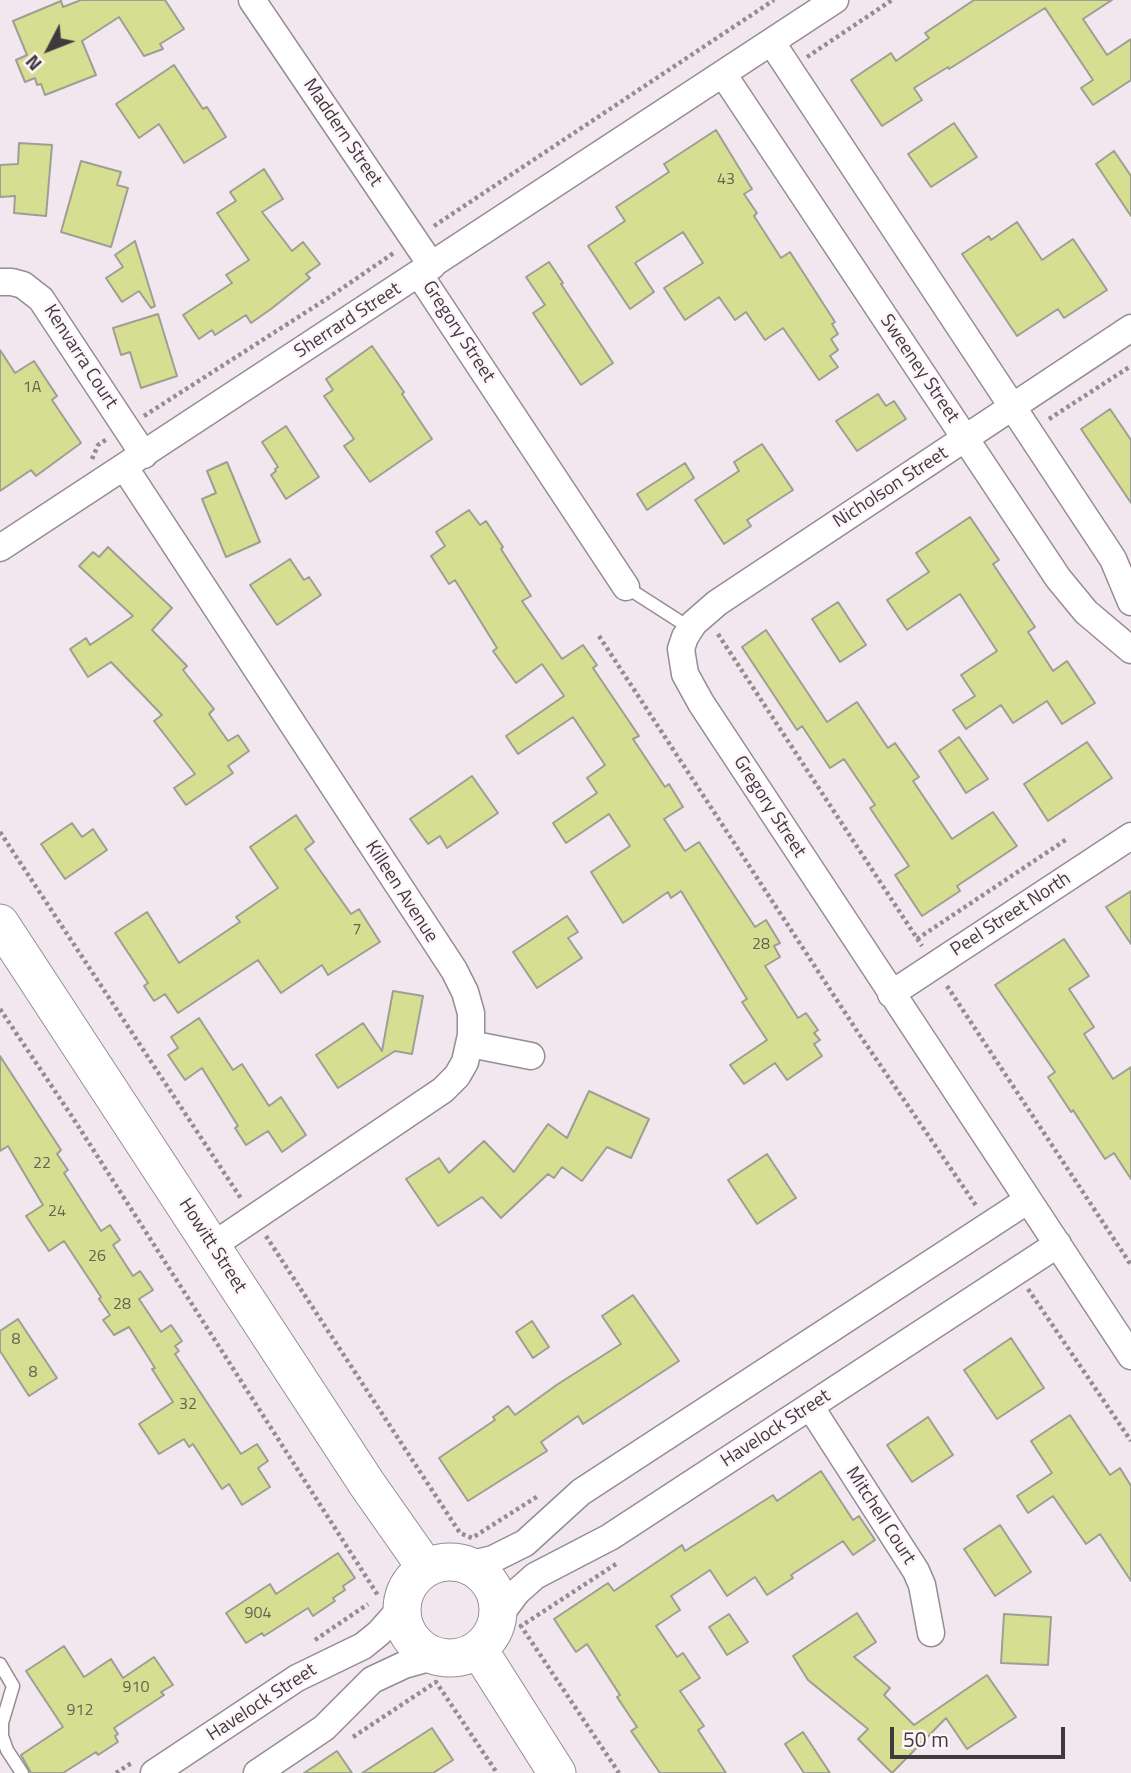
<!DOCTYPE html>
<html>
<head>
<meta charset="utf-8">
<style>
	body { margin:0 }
	#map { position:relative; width:1131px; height:1773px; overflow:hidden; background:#f2e7ef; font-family:"Titillium Web",sans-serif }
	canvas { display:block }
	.north { position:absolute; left:14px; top:14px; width:70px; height:70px; -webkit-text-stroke:5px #fef5fb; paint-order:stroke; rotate:228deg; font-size:19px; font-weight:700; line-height:28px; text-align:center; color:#3f3a3d }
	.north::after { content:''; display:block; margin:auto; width:24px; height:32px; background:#3f3a3d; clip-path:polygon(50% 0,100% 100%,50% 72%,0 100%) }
	.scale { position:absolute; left:890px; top:1727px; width:175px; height:32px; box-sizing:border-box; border:4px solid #3f3a3d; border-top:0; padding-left:9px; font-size:21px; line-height:24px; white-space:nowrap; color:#3f3a3d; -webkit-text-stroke:5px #fef5fb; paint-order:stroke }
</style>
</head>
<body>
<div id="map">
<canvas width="1131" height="1773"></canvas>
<div class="north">N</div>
<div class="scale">50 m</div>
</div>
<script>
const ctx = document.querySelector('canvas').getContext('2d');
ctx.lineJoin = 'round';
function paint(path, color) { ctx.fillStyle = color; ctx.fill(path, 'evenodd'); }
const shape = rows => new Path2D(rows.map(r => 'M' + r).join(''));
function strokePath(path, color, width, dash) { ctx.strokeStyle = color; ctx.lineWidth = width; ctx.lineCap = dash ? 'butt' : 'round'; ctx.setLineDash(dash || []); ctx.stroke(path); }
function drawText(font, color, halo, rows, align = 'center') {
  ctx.font = font + ' "Titillium Web",sans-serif'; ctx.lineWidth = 5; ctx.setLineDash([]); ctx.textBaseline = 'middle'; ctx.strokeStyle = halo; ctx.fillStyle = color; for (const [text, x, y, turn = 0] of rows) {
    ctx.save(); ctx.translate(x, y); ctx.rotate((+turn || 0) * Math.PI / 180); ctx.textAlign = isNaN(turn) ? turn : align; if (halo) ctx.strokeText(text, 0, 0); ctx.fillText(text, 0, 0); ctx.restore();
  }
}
const building = shape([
	[81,0,165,0,184,29,160,44,163,49,144,56,119,17,82,41,96,75,45,95,41,84,37,85,35,78,25,82,16,60,27,55,13,21,61,1,63,7,81,0],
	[974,0,1112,0,1083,19,1107,55,1131,39,1131,80,1093,105,1081,88,1093,80,1045,8,949,69,948,67,914,88,922,100,882,126,851,80,891,53,896,61,929,38,925,33,974,0],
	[174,65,203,109,207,107,226,137,184,163,159,124,139,138,116,104,174,65],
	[954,123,977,157,931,187,908,154,954,123],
	[716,130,752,189,744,194,757,213,754,216,781,258,790,252,835,322,832,324,838,334,831,339,838,350,830,356,838,367,819,380,783,328,765,340,746,312,735,320,719,297,685,320,664,288,703,263,683,232,635,263,654,292,630,309,588,246,625,221,616,207,669,172,664,164,716,130],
	[19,143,52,145,46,216,14,213,15,196,0,197,0,165,18,164,19,143],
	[1114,151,1131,176,1131,216,1096,164,1114,151],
	[81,161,121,172,117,185,128,188,111,247,61,232,81,161],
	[264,169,283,199,262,212,292,251,303,242,320,264,306,274,310,278,271,309,251,323,246,315,215,335,212,330,199,339,183,315,232,283,226,275,249,260,217,213,236,201,230,192,264,169],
	[1017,222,1042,260,1073,239,1107,290,1064,318,1058,309,1017,336,962,254,989,236,991,240,1017,222],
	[135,241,155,306,151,308,139,291,122,302,106,278,123,267,115,255,135,241],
	[549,262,563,283,561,284,613,363,581,385,533,313,545,305,526,277,549,262],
	[158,314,177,376,141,388,130,352,121,355,113,328,158,314],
	[372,346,404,392,402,394,432,439,370,482,344,446,354,439,324,396,333,390,326,379,372,346],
	[0,350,15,373,34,361,57,396,52,400,81,443,36,476,31,470,0,491,0,350],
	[878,394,886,406,894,401,906,419,857,451,836,421,878,394],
	[1110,409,1131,440,1131,503,1081,429,1110,409],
	[286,426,319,477,286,499,271,475,276,471,275,469,278,467,262,442,286,426],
	[762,444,793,490,747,520,751,526,724,544,695,500,739,471,734,462,762,444],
	[227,462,260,542,226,557,202,499,216,493,207,471,227,462],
	[685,463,694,478,647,510,637,494,685,463],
	[469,510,480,525,486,521,503,547,501,549,531,596,522,601,562,659,583,645,597,665,593,668,639,736,633,739,665,787,669,784,683,807,664,819,685,851,699,842,755,927,766,920,780,943,774,946,780,957,765,966,798,1018,806,1013,818,1030,814,1033,820,1040,814,1044,822,1056,787,1080,775,1063,744,1084,730,1065,767,1040,742,1002,747,999,681,891,671,898,668,892,623,923,591,872,630,846,609,814,566,843,553,823,597,793,587,778,605,765,573,717,518,754,506,736,564,696,542,664,516,683,493,651,497,648,455,580,449,584,431,556,445,546,436,532,469,510],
	[970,517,999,560,993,564,1035,627,1028,632,1053,671,1067,661,1095,703,1062,724,1047,701,1013,723,1001,705,966,729,953,710,975,696,961,675,997,651,960,594,907,630,887,600,929,572,916,553,970,517],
	[108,547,172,608,152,630,187,666,183,670,214,709,209,714,228,741,238,735,249,751,228,766,233,773,186,805,174,788,195,774,154,721,162,715,111,662,88,677,70,649,86,638,90,645,133,616,79,566,93,552,99,557,108,547],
	[290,559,304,580,309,577,321,595,277,625,250,585,290,559],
	[838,602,866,645,840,662,812,619,838,602],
	[766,630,827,722,857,702,888,748,895,743,919,777,913,781,952,839,993,812,1017,846,957,886,960,891,922,916,895,875,909,866,870,808,875,805,844,759,830,768,802,726,797,730,742,647,766,630],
	[959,737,988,779,966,793,939,751,959,737],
	[1087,742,1112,778,1048,821,1024,784,1087,742],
	[472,776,498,813,447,848,440,836,428,844,410,819,472,776],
	[296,815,314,842,305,849,351,914,359,909,380,942,328,975,322,965,281,993,258,960,178,1013,165,994,154,1001,144,986,148,983,115,933,147,912,179,963,240,922,236,917,278,888,250,847,296,815],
	[72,823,82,837,93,829,107,850,65,879,41,844,72,823],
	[1131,891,1131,944,1106,907,1131,891],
	[567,916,578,932,568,938,582,958,537,988,513,952,567,916],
	[1064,939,1089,976,1069,989,1094,1027,1084,1034,1113,1079,1131,1067,1131,1179,1114,1153,1105,1159,1073,1110,1071,1112,1048,1077,1055,1072,995,985,1064,939],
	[393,991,423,996,412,1054,395,1051,338,1088,316,1055,363,1023,382,1051,393,991],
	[199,1018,233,1070,242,1064,269,1106,281,1097,306,1135,282,1152,268,1131,246,1145,235,1128,238,1126,202,1068,185,1080,168,1055,178,1048,171,1037,199,1018],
	[0,1056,61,1150,57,1154,68,1170,64,1173,101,1231,110,1225,120,1240,113,1245,133,1276,140,1271,153,1290,139,1299,161,1332,171,1325,182,1341,175,1346,179,1351,175,1354,241,1454,257,1444,268,1461,258,1468,270,1487,242,1505,229,1484,222,1489,193,1444,189,1447,184,1439,159,1454,139,1424,173,1402,152,1369,155,1368,129,1327,114,1335,103,1320,110,1315,99,1299,101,1297,64,1241,49,1251,26,1216,43,1205,8,1146,0,1151,0,1056],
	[589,1091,649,1119,631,1158,607,1147,582,1181,562,1167,554,1178,548,1174,501,1218,482,1197,438,1226,406,1179,439,1158,449,1173,484,1141,514,1172,548,1124,567,1138,589,1091],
	[767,1154,796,1198,757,1224,728,1180,767,1154],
	[633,1295,679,1361,583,1424,578,1416,541,1442,547,1451,468,1501,439,1458,495,1420,493,1417,508,1406,515,1415,558,1384,621,1344,602,1316,633,1295],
	[18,1319,57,1378,29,1396,0,1351,0,1331,18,1319],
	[532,1321,549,1347,533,1358,516,1332,532,1321],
	[1011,1338,1044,1388,997,1419,964,1370,1011,1338],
	[1070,1415,1110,1475,1120,1468,1131,1486,1131,1581,1100,1534,1086,1544,1053,1496,1028,1513,1017,1496,1052,1473,1031,1441,1070,1415],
	[928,1417,953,1455,912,1482,887,1445,928,1417],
	[821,1471,853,1520,859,1516,875,1540,853,1555,843,1541,791,1575,793,1578,767,1595,755,1577,727,1596,710,1570,671,1596,680,1610,656,1626,677,1657,683,1653,700,1678,680,1691,704,1726,698,1730,726,1773,660,1773,631,1731,637,1727,617,1697,620,1695,587,1644,576,1652,554,1619,608,1583,614,1591,682,1545,685,1551,773,1495,777,1501,821,1471],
	[1000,1525,1031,1572,995,1596,964,1549,1000,1525],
	[338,1553,355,1578,343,1586,345,1590,333,1598,335,1601,313,1616,308,1608,264,1636,262,1633,246,1643,226,1613,270,1584,276,1594,338,1553],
	[857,1613,876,1642,854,1657,890,1688,884,1695,914,1725,987,1675,1016,1717,967,1749,946,1718,892,1773,858,1739,868,1729,808,1680,793,1656,857,1613],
	[729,1614,748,1642,727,1655,709,1627,729,1614],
	[1004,1614,1051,1617,1048,1665,1001,1663,1004,1614],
	[64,1646,84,1677,111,1659,123,1678,154,1657,173,1685,161,1692,164,1695,114,1728,118,1734,115,1736,118,1742,98,1755,96,1752,63,1773,31,1773,21,1755,63,1727,26,1671,64,1646],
	[432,1728,453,1760,433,1773,362,1773,432,1728],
	[803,1732,830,1773,804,1773,785,1744,803,1732],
	[337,1751,352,1773,304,1773,337,1751]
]);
const path = shape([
	[807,57,892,0],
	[434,226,774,0],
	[144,416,328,298,395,252],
	[1049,419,1131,366],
	[92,459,98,445,107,439],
	[718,634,922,946],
	[599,636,859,1034,977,1207],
	[0,832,242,1200],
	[917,939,1067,839],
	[947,986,1131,1265],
	[0,1009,73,1118,379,1597],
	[266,1236,460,1533,472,1538,538,1496],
	[1028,1289,1131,1441],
	[616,1564,521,1626,619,1773],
	[315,1640,368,1604],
	[353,1737,436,1682,497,1773],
	[116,1773,133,1762]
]);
const lane = shape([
	[626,587,690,628],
	[0,1664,13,1686,2,1723,2,1736,7,1750,22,1773]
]);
const street = shape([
	[252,0,432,266],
	[772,43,1113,559,1131,602],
	[723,74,1058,578,1086,612,1131,650],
	[419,274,626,587],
	[0,282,12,282,23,285,41,299,144,455],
	[1131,328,717,603,694,623,685,637,681,649,685,674,701,703,1131,1356],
	[125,468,454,970,465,992,471,1013,471,1035,465,1062,457,1076,443,1090,212,1246],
	[0,548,835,0],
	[891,994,1131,836],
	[470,1044,531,1056],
	[810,1406,916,1571,922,1585,931,1633],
	[468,1565,493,1559,525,1543,581,1492,1028,1200],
	[499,1616,517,1592,535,1576,610,1537,1058,1244],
	[154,1773,297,1678,363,1646,379,1633,402,1607],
	[257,1773,324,1728,372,1680,404,1665,436,1656]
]);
const secondary = shape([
	[0,923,367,1484,426,1568],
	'402 1610a48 48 0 1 1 96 0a48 48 0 1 1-96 0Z',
	[479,1650,557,1773]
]);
const numberNames = [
	["43",726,180],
	["1A",32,388],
	["7",357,930],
	["28",761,945],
	["22",42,1164],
	["24",57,1212],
	["26",97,1257],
	["28",122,1305],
	["8",16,1340],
	["8",33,1373],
	["32",188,1405],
	["904",258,1614],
	["910",136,1688],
	["912",80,1711]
];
const streetNames = [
	["Maddern Street",342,133,56],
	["Sherrard Street",348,321,-33],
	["Gregory Street",458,332,57],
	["Kenvarra Court",80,357,57],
	["Sweeney Street",919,369,56],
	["Nicholson Street",891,488,-33],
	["Gregory Street",769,807,57],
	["Killeen Avenue",401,892,57],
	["Peel Street North",1011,915,-33],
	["Howitt Street",212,1246,57],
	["Havelock Street",776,1429,-33],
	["Mitchell Court",880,1516,57],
	["Havelock Street",262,1703,-33]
];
paint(building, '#d6de91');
strokePath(building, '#9e9f94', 2);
strokePath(lane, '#968c93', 15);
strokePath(street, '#968c93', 29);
strokePath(secondary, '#968c93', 39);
strokePath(path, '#948c92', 4.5, [3.5, 3.5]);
strokePath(lane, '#fff', 12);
strokePath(street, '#fff', 26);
strokePath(secondary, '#fff', 37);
drawText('16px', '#656352', null, numberNames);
drawText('19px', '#3f3a3d', '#fef5fb', streetNames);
</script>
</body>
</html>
